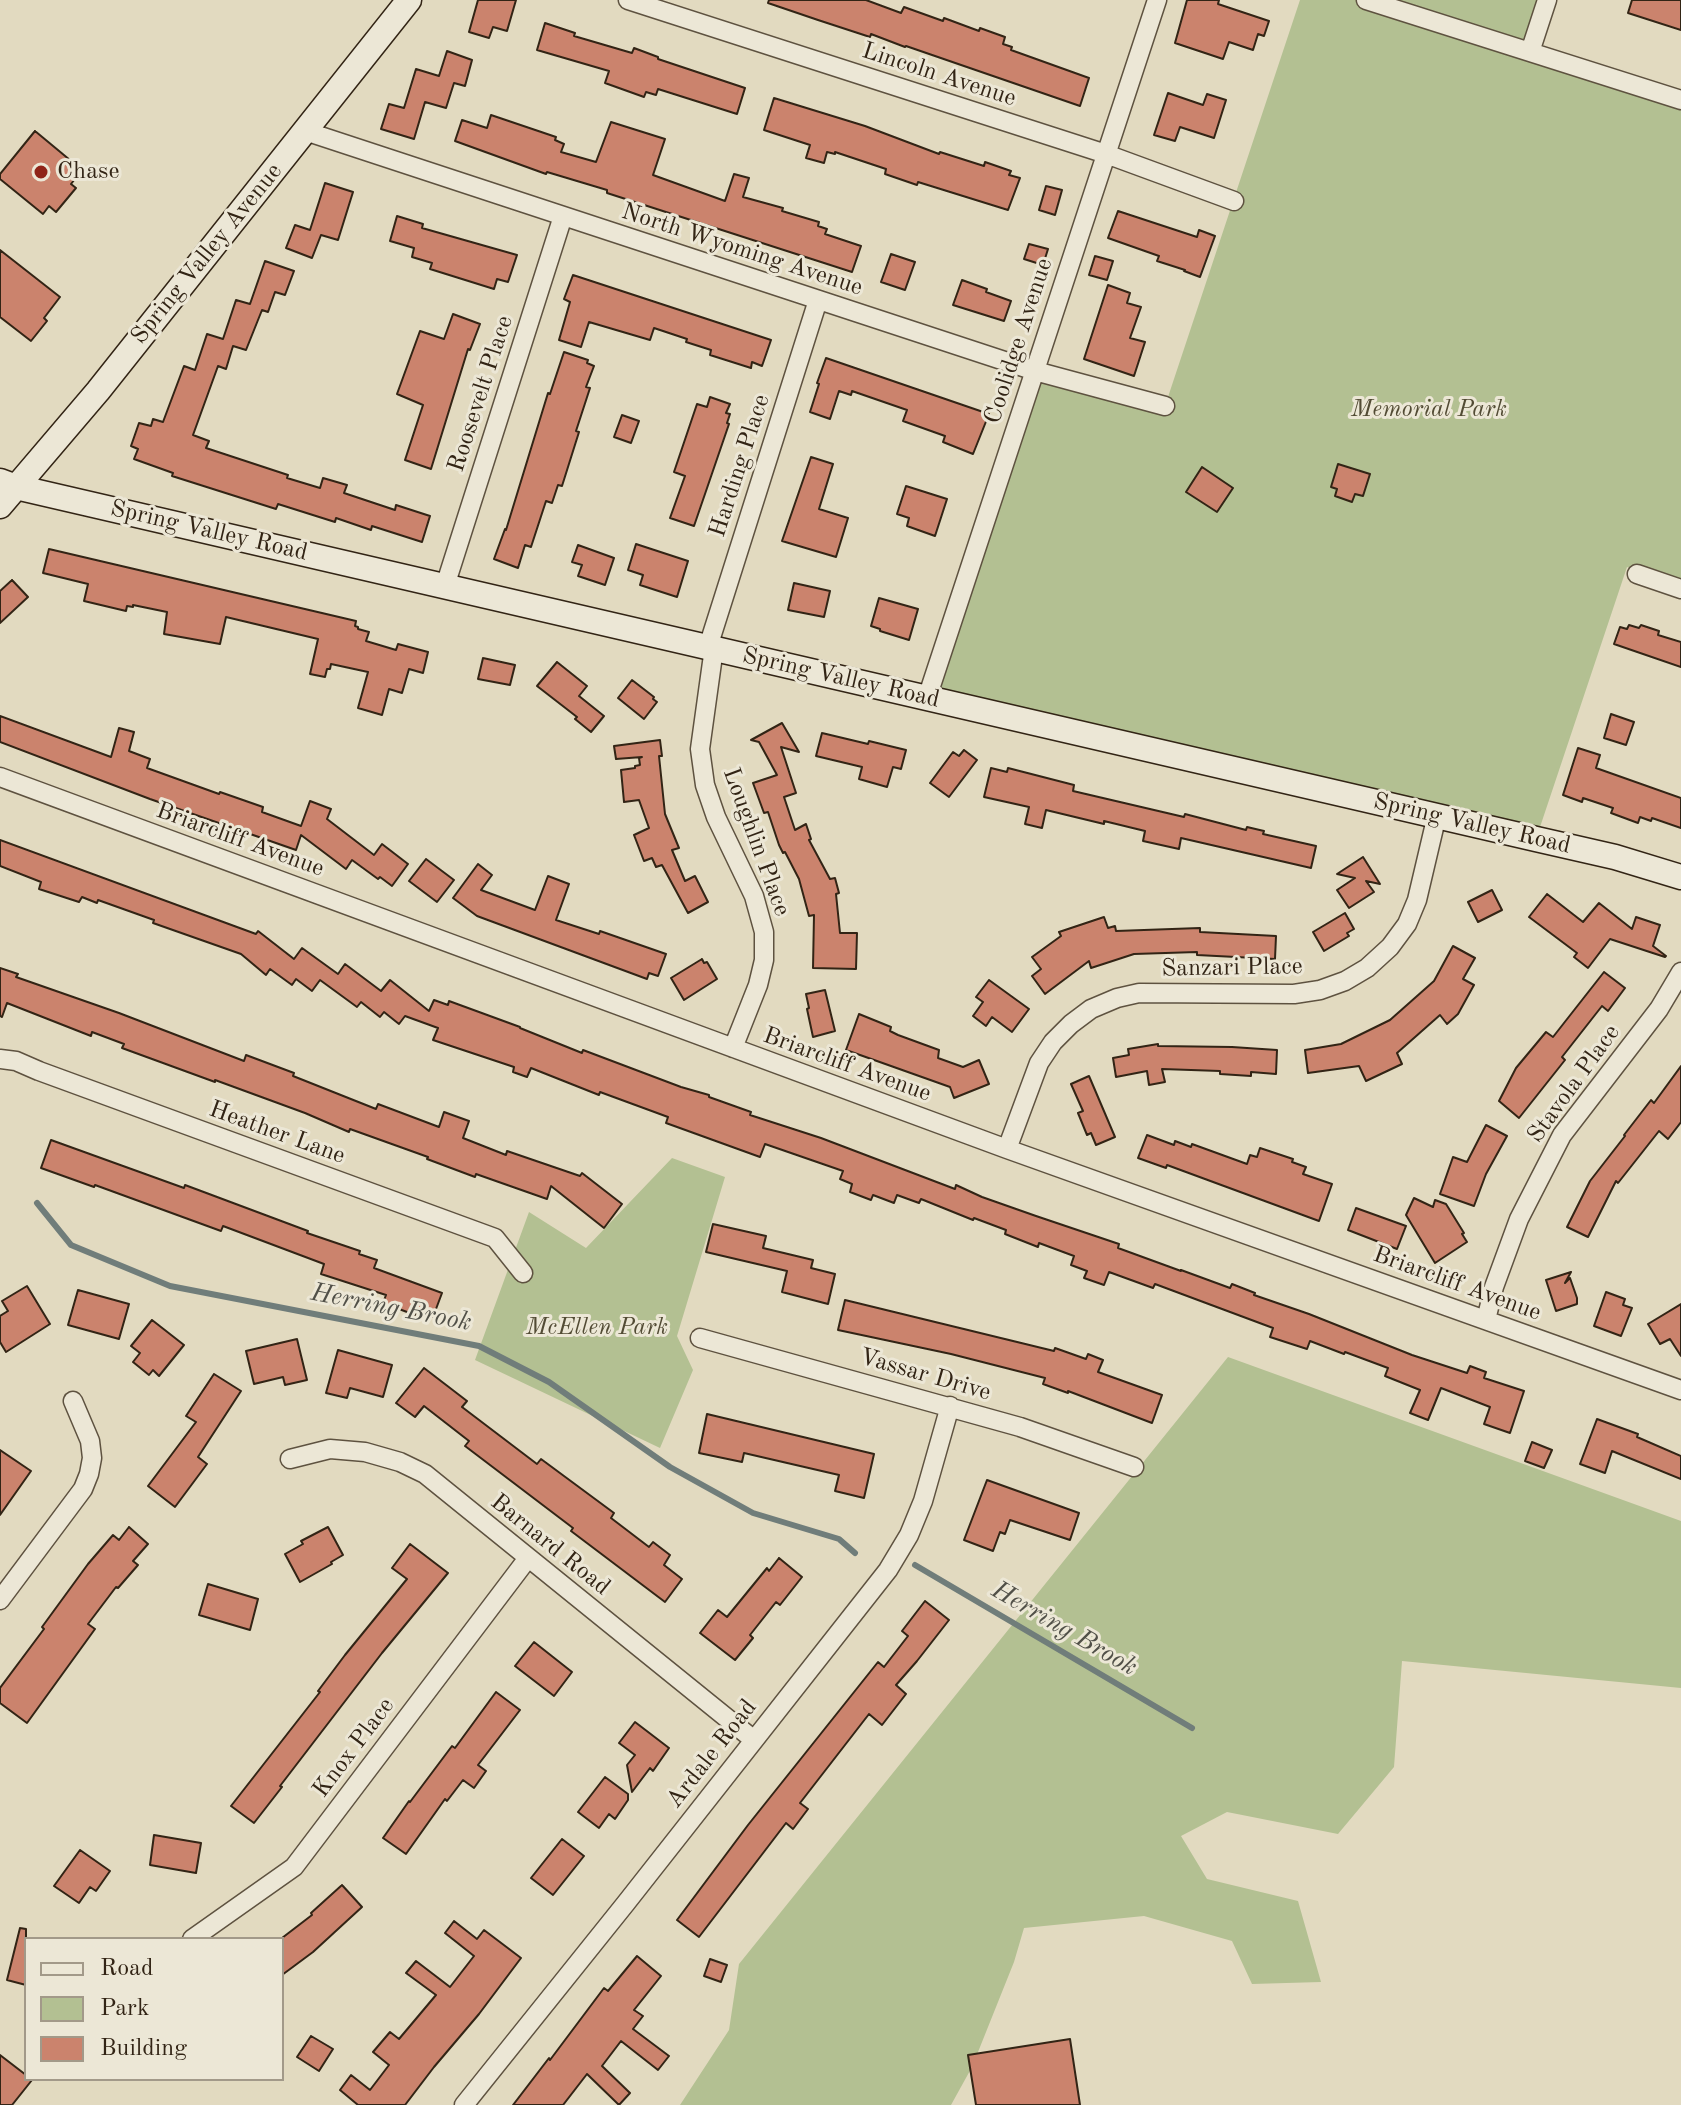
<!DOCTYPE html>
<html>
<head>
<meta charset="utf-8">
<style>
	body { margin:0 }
	#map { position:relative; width:1681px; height:2105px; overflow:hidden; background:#e2dac0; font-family:"Old Standard TT",serif }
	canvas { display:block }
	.legend { position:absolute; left:24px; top:1937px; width:260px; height:144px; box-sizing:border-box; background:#ece7d6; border:2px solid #a29989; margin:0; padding:10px 14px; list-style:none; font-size:24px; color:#322415 }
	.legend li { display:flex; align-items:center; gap:16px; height:40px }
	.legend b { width:40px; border:2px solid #a29989 }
</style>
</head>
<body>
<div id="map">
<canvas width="1681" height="2105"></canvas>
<ul class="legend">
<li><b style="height:10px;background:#ece7d6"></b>Road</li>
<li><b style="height:22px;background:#b3c092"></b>Park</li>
<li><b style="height:22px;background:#cb836d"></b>Building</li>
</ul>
</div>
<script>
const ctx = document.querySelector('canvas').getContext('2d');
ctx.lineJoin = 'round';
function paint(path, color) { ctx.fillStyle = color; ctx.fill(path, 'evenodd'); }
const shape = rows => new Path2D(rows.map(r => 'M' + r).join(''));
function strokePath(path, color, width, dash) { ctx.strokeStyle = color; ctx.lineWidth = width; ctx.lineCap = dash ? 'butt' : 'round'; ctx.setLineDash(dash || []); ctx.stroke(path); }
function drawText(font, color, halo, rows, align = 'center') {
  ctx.font = font + ' "Old Standard TT",serif'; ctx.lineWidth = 6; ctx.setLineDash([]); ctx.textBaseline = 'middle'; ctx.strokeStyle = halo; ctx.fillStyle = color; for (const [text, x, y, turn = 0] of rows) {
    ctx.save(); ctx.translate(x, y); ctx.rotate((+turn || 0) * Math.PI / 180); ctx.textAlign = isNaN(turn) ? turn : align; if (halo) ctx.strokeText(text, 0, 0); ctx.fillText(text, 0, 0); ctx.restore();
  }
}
const green = shape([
	[1300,0,1547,0,1530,51,1681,100,1681,587,1627,567,1536,839,927,698,1035,371,1165,406],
	[672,1158,725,1177,677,1336,693,1370,660,1448,475,1360,529,1212,586,1248],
	[1228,1357,1681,1521,1681,1688,1402,1661,1394,1767,1338,1834,1227,1812,1181,1836,1207,1879,1298,1901,1321,1982,1252,1984,1232,1941,1144,1916,1024,1928,1014,1962,972,2067,951,2105,680,2105,729,2030,739,1964]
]);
const stream = shape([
	[37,1203,71,1245,170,1286,479,1346,549,1382,670,1467,753,1513,839,1539,855,1553],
	[915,1565,1192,1728]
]);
const building = shape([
	[478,0,516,0,507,31,493,27,489,38,469,32,478,0],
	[769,0,866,0,901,13,904,7,943,21,944,18,979,31,980,28,1005,37,1003,44,1012,47,1011,50,1089,78,1080,106,906,46,905,47,871,34,870,37,818,20,768,3,769,0],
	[1187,0,1219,0,1218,4,1269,21,1264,36,1258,34,1253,50,1229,42,1223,59,1175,43,1187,0],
	[1632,0,1681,0,1681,30,1628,13,1632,0],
	[545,23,575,33,574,36,632,53,634,48,658,57,658,59,745,88,737,114,658,89,656,95,646,92,644,97,605,83,609,71,537,50,545,23],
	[447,51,472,60,465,86,454,83,446,108,425,102,414,139,381,129,389,104,404,108,416,69,439,76,447,51],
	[1168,93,1203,105,1207,94,1226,100,1214,138,1180,127,1175,141,1154,135,1168,93],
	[774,98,865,126,939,154,940,152,984,166,985,162,1011,171,1009,175,1020,178,1008,210,918,182,917,185,885,174,886,169,835,152,835,154,827,152,824,163,806,158,810,145,764,130,774,98],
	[491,115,556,137,555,140,564,144,561,152,596,162,611,122,665,139,653,175,725,201,734,174,749,178,743,197,783,208,782,211,819,222,818,226,827,229,825,234,861,246,852,272,607,193,607,190,547,172,546,174,455,141,462,120,487,128,491,115],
	[35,131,82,170,71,184,76,188,56,212,49,206,43,214,0,179,0,174,35,131],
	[325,183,353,192,338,240,321,235,312,258,286,248,295,225,310,230,325,183],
	[1046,186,1062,190,1055,215,1039,210,1046,186],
	[1118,211,1197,237,1199,230,1215,236,1200,277,1184,271,1185,270,1157,261,1159,256,1108,238,1118,211],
	[397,216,423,224,422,228,517,255,508,282,497,279,494,289,430,269,432,263,412,257,414,248,390,241,397,216],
	[1029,244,1048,249,1043,265,1024,259,1029,244],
	[0,250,60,297,44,318,47,321,31,341,0,317,0,250],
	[891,254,915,262,905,290,881,282,891,254],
	[1095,256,1113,261,1107,280,1089,275,1095,256],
	[265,261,294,271,285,295,275,292,268,312,262,310,246,350,233,346,226,369,218,366,193,435,209,441,206,448,288,475,287,478,320,488,323,478,347,485,344,493,395,510,396,505,430,516,422,542,372,526,371,530,336,518,335,522,278,504,276,509,172,476,173,473,134,459,138,449,131,446,139,423,151,426,153,419,163,422,184,366,195,370,207,334,223,339,236,300,250,304,265,261],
	[573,275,771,340,762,366,752,362,751,368,710,355,711,350,686,342,687,339,654,328,650,340,589,322,581,347,559,340,570,302,564,299,573,275],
	[962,280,987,289,986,292,1011,301,1004,321,953,305,962,280],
	[1108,285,1130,293,1127,303,1141,307,1130,338,1145,342,1134,376,1084,359,1108,285],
	[453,314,480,324,470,350,468,349,431,469,405,460,423,405,397,394,420,331,444,339,453,314],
	[564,352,588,360,587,363,594,366,586,387,590,388,576,431,579,432,562,486,558,485,552,503,546,501,531,547,525,545,518,568,494,559,505,529,506,530,548,393,550,394,564,352],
	[826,358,989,414,973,454,943,442,945,436,903,421,907,410,852,391,851,395,839,391,830,419,810,412,819,384,817,383,826,358],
	[710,397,730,404,726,413,730,414,727,423,729,424,694,526,670,518,685,476,674,472,697,404,707,407,710,397],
	[622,415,639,421,631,443,614,437,622,415],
	[811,457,833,464,819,509,848,518,836,557,782,541,811,457],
	[1338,464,1370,474,1363,496,1355,494,1352,502,1335,496,1337,489,1331,487,1338,464],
	[1202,467,1233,488,1217,512,1186,492,1202,467],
	[906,486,947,499,935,536,907,526,909,518,897,514,906,486],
	[636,544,688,561,677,597,640,585,643,575,628,570,636,544],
	[578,545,614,558,605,585,578,576,582,565,572,562,578,545],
	[49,549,356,621,355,626,358,627,358,629,369,632,366,641,396,650,398,644,428,652,423,673,409,669,402,693,389,689,382,715,358,708,368,672,331,664,330,669,327,669,325,677,310,674,318,639,226,617,220,644,164,634,167,612,133,605,133,607,127,606,126,611,84,601,88,584,43,573,49,549],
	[12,580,28,597,0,623,0,591,12,580],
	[794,583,830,591,824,617,788,610,794,583],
	[879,598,918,609,909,640,880,631,880,629,871,626,879,598],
	[1629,625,1639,628,1641,625,1659,631,1658,635,1681,642,1681,667,1614,644,1620,627,1627,629,1629,625],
	[483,658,515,665,510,685,478,679,483,658],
	[557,662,587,686,579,696,604,716,591,732,575,719,577,717,537,686,557,662],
	[632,680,654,697,653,699,657,702,644,719,618,698,632,680],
	[1611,714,1634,722,1626,745,1604,738,1611,714],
	[0,716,111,757,119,728,134,732,129,751,150,759,147,768,219,794,220,792,263,807,262,812,301,826,310,801,331,809,327,819,374,855,382,844,408,864,392,886,380,877,378,879,352,860,346,869,301,835,296,850,150,799,0,742,0,716],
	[782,723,799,752,781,747,796,793,784,797,795,830,806,824,811,839,809,840,830,879,835,878,839,893,836,894,840,933,857,933,856,969,813,968,814,915,809,916,799,879,785,852,783,853,779,845,768,812,764,813,753,783,777,775,759,742,751,740,782,723],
	[822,733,868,744,869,741,906,750,901,769,893,767,887,787,859,779,862,767,816,756,822,733],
	[660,740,662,756,659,756,665,814,679,848,672,850,685,881,695,876,708,902,688,913,662,865,656,867,652,858,644,861,634,835,649,828,639,800,624,802,621,770,635,768,635,766,640,765,639,758,642,757,616,759,614,746,660,740],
	[1578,748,1600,755,1596,768,1681,798,1681,828,1652,818,1651,821,1640,817,1638,823,1611,813,1613,808,1583,798,1582,802,1563,795,1578,748],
	[964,750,977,760,949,797,930,783,953,752,959,756,964,750],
	[991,768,1007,772,1008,768,1074,785,1073,791,1184,817,1185,814,1246,830,1247,827,1264,831,1263,834,1316,846,1311,868,1181,838,1179,849,1143,841,1145,831,1104,821,1104,824,1046,810,1042,828,1025,824,1029,807,984,797,991,768],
	[0,840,256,934,258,931,294,959,302,948,338,974,345,964,381,991,390,980,429,1011,434,1000,448,1005,449,1001,520,1027,520,1028,582,1053,583,1050,681,1087,709,1095,709,1097,751,1112,750,1115,821,1138,955,1189,956,1185,982,1197,1036,1216,1119,1244,1118,1248,1181,1271,1181,1270,1230,1288,1232,1284,1255,1293,1254,1295,1309,1314,1412,1355,1467,1373,1470,1366,1486,1372,1484,1378,1524,1391,1510,1433,1484,1424,1490,1407,1441,1388,1428,1420,1410,1413,1420,1390,1385,1376,1388,1368,1345,1352,1344,1354,1310,1341,1307,1349,1270,1337,1273,1328,1155,1284,1153,1288,1109,1272,1104,1285,1084,1278,1087,1271,1071,1265,1074,1256,1039,1243,1038,1247,1005,1234,1006,1230,974,1218,973,1220,921,1199,919,1203,897,1195,894,1203,873,1195,871,1200,850,1192,852,1184,840,1179,843,1171,765,1144,760,1157,666,1123,668,1117,600,1092,599,1095,531,1068,527,1077,513,1072,514,1067,433,1040,438,1028,405,1016,399,1024,384,1012,380,1017,361,1002,357,1007,320,980,312,991,296,979,292,985,270,969,266,975,241,954,153,923,154,920,98,900,97,903,82,897,79,902,39,889,41,882,0,866,0,840],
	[1363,857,1380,884,1366,881,1374,892,1349,908,1337,890,1355,878,1337,874,1363,857],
	[426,859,454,880,437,902,409,881,426,859],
	[478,864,492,875,481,890,535,910,548,876,569,884,556,920,599,934,600,931,666,954,658,976,649,973,647,979,477,916,453,898,478,864],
	[1492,890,1502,910,1478,922,1468,902,1492,890],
	[1547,894,1583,922,1599,903,1632,929,1636,917,1660,925,1653,946,1666,956,1665,957,1610,939,1588,968,1574,957,1577,953,1529,917,1547,894],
	[1345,913,1354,929,1347,933,1349,936,1324,951,1313,932,1345,913],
	[1104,917,1108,928,1115,926,1116,931,1200,928,1200,932,1276,936,1275,959,1197,955,1197,952,1134,954,1091,968,1089,961,1045,994,1032,976,1041,969,1032,957,1061,936,1059,932,1104,917],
	[1453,946,1475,958,1463,979,1474,985,1458,1014,1447,1024,1440,1015,1397,1053,1402,1064,1366,1081,1359,1066,1308,1073,1305,1050,1341,1044,1390,1020,1434,981,1453,946],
	[702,959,704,963,707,962,717,979,684,1000,671,978,702,959],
	[0,968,18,974,16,977,119,1013,244,1061,246,1055,294,1073,293,1076,376,1109,378,1104,439,1127,444,1112,469,1121,463,1138,506,1155,507,1151,580,1176,582,1173,622,1204,604,1228,551,1186,547,1199,476,1174,475,1177,427,1159,428,1157,350,1129,349,1132,305,1113,215,1080,215,1082,122,1048,124,1044,92,1032,91,1036,7,1003,2,1017,0,1016,0,968],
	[1604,972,1625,988,1608,1011,1602,1006,1562,1057,1565,1060,1519,1118,1499,1101,1516,1068,1546,1032,1553,1037,1604,972],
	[989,980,1029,1009,1012,1032,992,1017,986,1026,973,1016,983,1002,976,997,989,980],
	[825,990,835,1031,813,1037,807,1009,809,1008,806,994,825,990],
	[859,1014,891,1027,890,1031,898,1035,939,1050,938,1058,963,1067,979,1060,989,1084,954,1098,950,1087,846,1050,859,1014],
	[1158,1044,1158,1046,1232,1047,1277,1050,1276,1074,1251,1072,1251,1076,1220,1074,1220,1071,1162,1069,1165,1082,1149,1085,1147,1071,1116,1077,1113,1058,1129,1055,1128,1049,1158,1044],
	[1681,1066,1681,1122,1668,1139,1659,1131,1618,1183,1616,1181,1588,1237,1567,1227,1590,1181,1625,1136,1624,1135,1651,1100,1654,1103,1681,1066],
	[1089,1076,1115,1137,1096,1145,1091,1133,1087,1135,1078,1113,1083,1111,1071,1084,1089,1076],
	[1486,1125,1507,1136,1486,1174,1474,1206,1440,1194,1453,1157,1467,1162,1486,1125],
	[1147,1135,1174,1145,1175,1141,1191,1147,1192,1144,1247,1164,1250,1155,1257,1157,1260,1148,1293,1159,1292,1162,1306,1167,1303,1174,1332,1184,1319,1221,1167,1165,1166,1168,1138,1158,1147,1135],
	[51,1140,184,1188,185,1185,308,1231,307,1233,360,1251,359,1254,377,1260,374,1268,442,1293,433,1317,416,1311,415,1315,383,1303,386,1295,321,1274,324,1264,223,1226,221,1231,95,1185,94,1187,41,1168,51,1140],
	[1414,1198,1433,1207,1435,1200,1446,1204,1464,1233,1462,1234,1467,1242,1435,1263,1406,1215,1414,1198],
	[1356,1208,1406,1226,1397,1249,1348,1230,1356,1208],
	[713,1224,766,1236,763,1248,813,1260,811,1268,835,1274,828,1304,782,1292,787,1271,706,1252,713,1224],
	[1571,1272,1565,1283,1570,1278,1577,1298,1577,1304,1556,1311,1546,1280,1571,1272],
	[27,1286,50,1324,6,1352,0,1342,0,1316,8,1311,2,1301,27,1286],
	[78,1290,129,1304,119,1339,68,1325,78,1290],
	[1606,1292,1625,1299,1623,1305,1632,1308,1621,1336,1594,1326,1606,1292],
	[845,1300,1054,1351,1055,1348,1086,1359,1088,1354,1103,1360,1098,1372,1162,1395,1152,1423,1068,1391,1068,1393,1043,1384,1045,1378,951,1354,838,1330,845,1300],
	[1681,1304,1681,1356,1670,1339,1660,1344,1648,1324,1681,1304],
	[152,1320,184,1345,159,1376,153,1370,149,1375,133,1362,140,1353,131,1346,152,1320],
	[297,1339,307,1380,285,1385,283,1377,254,1384,246,1351,297,1339],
	[338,1350,392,1365,383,1397,350,1388,347,1398,326,1393,338,1350],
	[424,1368,467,1401,462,1407,537,1464,541,1459,614,1513,611,1518,649,1547,653,1542,670,1555,664,1565,682,1579,665,1602,571,1531,573,1528,465,1446,469,1441,424,1406,415,1417,396,1403,424,1368],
	[214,1374,241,1391,198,1457,207,1464,175,1507,148,1486,196,1422,186,1416,214,1374],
	[707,1414,874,1454,864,1498,835,1491,839,1475,744,1453,742,1462,699,1453,707,1414],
	[1597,1419,1638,1434,1637,1437,1681,1456,1681,1479,1612,1451,1605,1473,1580,1464,1597,1419],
	[1532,1442,1552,1450,1544,1468,1525,1461,1532,1442],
	[0,1450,31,1471,0,1515,0,1450],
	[987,1480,1079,1513,1070,1540,1010,1520,1005,1534,1000,1532,993,1551,964,1540,987,1480],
	[129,1527,148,1544,133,1561,138,1565,118,1588,116,1587,88,1624,95,1629,27,1723,0,1703,0,1688,44,1629,42,1627,88,1564,113,1535,119,1540,129,1527],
	[328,1527,343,1555,331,1562,332,1564,300,1582,285,1554,303,1544,301,1541,328,1527],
	[410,1544,448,1573,382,1653,280,1786,282,1787,254,1823,231,1806,320,1692,318,1691,345,1655,407,1579,392,1568,410,1544],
	[779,1558,802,1577,780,1605,776,1602,750,1635,753,1638,735,1660,700,1633,718,1610,727,1617,767,1568,769,1571,779,1558],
	[208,1584,258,1599,250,1630,199,1615,208,1584],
	[925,1601,949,1620,917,1661,896,1685,906,1694,882,1725,869,1714,800,1803,808,1809,793,1829,786,1823,699,1937,677,1920,748,1825,878,1662,884,1667,908,1636,902,1631,925,1601],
	[534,1642,572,1672,554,1696,515,1666,534,1642],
	[496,1692,520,1710,478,1765,486,1771,474,1788,463,1780,447,1801,445,1799,406,1854,383,1838,409,1801,410,1802,452,1746,455,1748,496,1692],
	[635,1722,669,1748,653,1771,650,1768,632,1792,627,1765,635,1755,619,1743,635,1722],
	[605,1777,628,1794,628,1800,615,1819,609,1814,599,1828,578,1812,605,1777],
	[154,1835,201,1843,196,1873,150,1865,154,1835],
	[562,1839,584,1856,553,1895,531,1878,562,1839],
	[80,1850,110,1871,96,1891,90,1887,79,1903,54,1886,80,1850],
	[342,1885,362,1907,313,1952,282,1975,282,1938,312,1915,311,1913,342,1885],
	[454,1921,477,1939,484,1930,521,1958,479,2014,434,2067,405,2105,358,2105,340,2090,351,2075,370,2090,389,2065,373,2052,390,2032,399,2039,436,1995,406,1973,416,1961,450,1987,474,1956,445,1933,454,1921],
	[20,1928,26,1929,26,1985,7,1980,20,1928],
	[637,1956,661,1976,634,2010,643,2016,633,2029,669,2056,658,2070,621,2041,602,2066,630,2093,619,2105,587,2074,563,2105,513,2105,549,2058,550,2060,604,1988,608,1991,637,1956],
	[710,1959,727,1965,721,1982,704,1976,710,1959],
	[311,2036,333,2049,319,2071,297,2057,311,2036],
	[1070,2039,1080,2105,976,2105,968,2055,1070,2039],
	[0,2055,26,2075,26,2079,32,2080,12,2105,0,2105,0,2055]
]);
const street = shape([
	[628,0,1106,154,1234,201],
	[1366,0,1681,100],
	[1530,52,1547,0],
	[305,131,1035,371,1165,406],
	[1637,574,1681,589],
	[445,586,563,216],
	[708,647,818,300],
	[714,648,700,749,705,785,716,817,754,896,764,932,764,960,758,985,733,1048],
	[927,698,1157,0],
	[0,777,1007,1149,1681,1390],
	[0,1059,16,1061,39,1071,495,1238,523,1273],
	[1007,1149,1039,1063,1053,1042,1071,1024,1091,1009,1117,998,1139,993,1294,994,1320,990,1345,981,1367,968,1390,947,1407,924,1417,900,1437,815],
	[1486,1320,1494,1287,1519,1219,1562,1135,1659,1009,1681,972],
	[700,1338,1020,1427,1134,1467],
	[290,1459,330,1449,365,1452,400,1462,425,1474,754,1740],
	[0,1600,83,1489,89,1474,92,1458,90,1441,73,1401],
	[192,1939,294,1867,528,1558],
	[464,2105,626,1903,888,1570,909,1535,923,1501,950,1406]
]);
const secondary = shape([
	[0,481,16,487,1536,839,1615,857,1681,877],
	[0,506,98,391,409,0]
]);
const markers = [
	[41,172,8,"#8f2418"]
];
const streetNames = [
	["Lincoln Avenue",939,75,18],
	["North Wyoming Avenue",742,250,18],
	["Spring Valley Avenue",207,254,-51],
	["Coolidge Avenue",1019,341,-72],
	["Roosevelt Place",481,394,-72],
	["Harding Place",740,466,-72],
	["Spring Valley Road",209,531,13],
	["Spring Valley Road",841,678,13],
	["Spring Valley Road",1472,824,13],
	["Briarcliff Avenue",240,840,20],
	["Loughlin Place",756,842,70],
	["Sanzari Place",1232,968,-1],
	["Briarcliff Avenue",847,1065,20],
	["Stavola Place",1574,1084,-54],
	["Heather Lane",277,1133,20],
	["Briarcliff Avenue",1457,1284,20],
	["Vassar Drive",925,1375,16],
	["Barnard Road",550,1545,39],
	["Knox Place",354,1748,-53],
	["Ardale Road",712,1754,-52]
];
const poiNames = [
	["Chase",57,172]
];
const parkNames = [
	["Memorial Park",1429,410],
	["McEllen Park",597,1328]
];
const waterNames = [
	["Herring Brook",391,1308,11],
	["Herring Brook",1064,1629,30]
];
paint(green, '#b3c092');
strokePath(stream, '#707d7a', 6);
paint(building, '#cb836d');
strokePath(building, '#322415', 2);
strokePath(street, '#5e5240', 21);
strokePath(secondary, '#322415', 27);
strokePath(street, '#ece7d6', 18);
strokePath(secondary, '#ece7d6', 24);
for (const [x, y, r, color] of markers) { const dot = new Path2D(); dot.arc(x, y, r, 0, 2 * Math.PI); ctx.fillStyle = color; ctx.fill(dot); strokePath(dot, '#ece7d6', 3); }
drawText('24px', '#322415', '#ece7d6', streetNames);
drawText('24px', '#322415', '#ece7d6', poiNames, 'left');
drawText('italic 24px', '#524b34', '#ece7d6', parkNames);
drawText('italic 26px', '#515048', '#ece7d6', waterNames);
</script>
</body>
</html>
